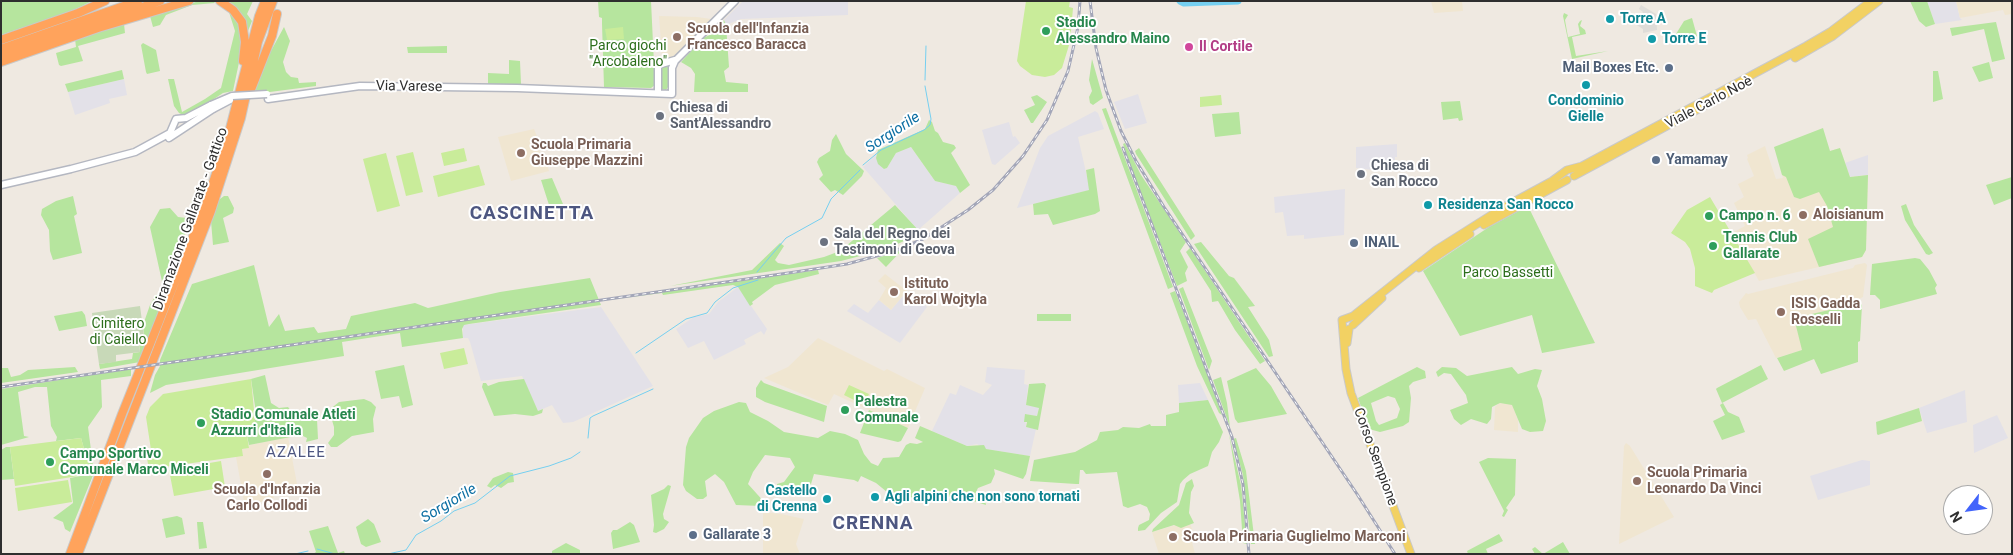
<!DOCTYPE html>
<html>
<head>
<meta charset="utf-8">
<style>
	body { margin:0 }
	#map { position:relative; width:2013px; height:555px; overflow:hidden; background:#efe9e1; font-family:Roboto,sans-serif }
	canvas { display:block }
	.frame { position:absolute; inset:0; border:2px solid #2e2e2e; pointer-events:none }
	.north { position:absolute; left:1943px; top:485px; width:50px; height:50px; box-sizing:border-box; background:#fff; border:1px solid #ababab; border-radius:50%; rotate:240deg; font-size:14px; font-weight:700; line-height:20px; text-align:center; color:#2e2e2e }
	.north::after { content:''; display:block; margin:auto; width:18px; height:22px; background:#4264fb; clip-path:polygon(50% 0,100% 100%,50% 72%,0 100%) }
</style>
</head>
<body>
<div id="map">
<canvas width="2013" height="555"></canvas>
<div class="frame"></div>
<div class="north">N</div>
</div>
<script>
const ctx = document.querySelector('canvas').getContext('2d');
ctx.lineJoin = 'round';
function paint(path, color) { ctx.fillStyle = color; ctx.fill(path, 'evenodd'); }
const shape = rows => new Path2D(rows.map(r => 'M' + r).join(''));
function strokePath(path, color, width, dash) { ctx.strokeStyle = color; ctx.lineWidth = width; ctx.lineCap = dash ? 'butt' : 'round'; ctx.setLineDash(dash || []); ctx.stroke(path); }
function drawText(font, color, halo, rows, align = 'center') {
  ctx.font = font + ' Roboto,sans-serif'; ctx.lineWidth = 4; ctx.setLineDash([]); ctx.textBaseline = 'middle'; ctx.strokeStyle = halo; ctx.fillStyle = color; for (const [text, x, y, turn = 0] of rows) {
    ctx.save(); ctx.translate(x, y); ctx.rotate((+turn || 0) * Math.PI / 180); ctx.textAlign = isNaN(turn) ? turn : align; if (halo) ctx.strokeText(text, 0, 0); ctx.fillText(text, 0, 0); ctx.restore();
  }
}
const industrial = shape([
	[743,1,848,1,848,15,741,19,726,25,724,20],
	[1927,1,1956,1,1960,18,1962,20,1935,24],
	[124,79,127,95,109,99,110,103,75,115,68,92],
	[1138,94,1147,123,1125,129,1114,102],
	[1095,111,1098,113,1104,129,1078,137,1090,190,1017,208,1040,148,1048,136],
	[1009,122,1013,137,1015,136,1020,143,995,165,992,164,982,130],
	[1397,144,1397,157,1395,157,1395,160,1388,160,1389,172,1356,168,1356,147],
	[911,147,935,181,957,186,960,193,918,230,863,167,877,154,876,158,884,169,887,168,896,153],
	[1868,155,1868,175,1850,177,1845,163],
	[1345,189,1344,235,1304,239,1304,235,1287,236,1283,212,1275,213,1274,197],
	[738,287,767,329,764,335,761,331,744,340,746,344,714,360,704,341,688,348,676,329,694,317,709,314,718,302],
	[907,291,927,307,900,343,847,311,854,304,868,313,879,300,891,310],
	[601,307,653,386,573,422,563,423,552,405,538,411,522,376,481,381,470,342,468,338,463,338,463,325],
	[987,367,1025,370,1024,384,1028,385,1026,405,1039,407,1037,416,1025,414,1026,427,1036,429,1030,456,985,449,977,444,967,446,932,431,950,393,956,395,960,385,983,395,992,385,985,382],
	[1200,383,1208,400,1179,403,1178,385],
	[1965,390,1967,422,1927,433,1919,408],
	[1997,415,2008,438,1974,453,1973,425],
	[1862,460,1870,461,1870,485,1818,500,1810,476]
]);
const education = shape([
	[1431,1,1462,1,1463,11,1434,13],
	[1956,1,2012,1,2012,14,2005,15,2003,10,1960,18],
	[659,16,697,17,711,19,671,59,662,55],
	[534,129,542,149,539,150,541,157,545,157,549,171,511,181,498,137],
	[1765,146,1776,179,1783,178,1780,166,1840,148,1850,177,1868,175,1866,250,1862,257,1759,281,1732,233,1745,226,1734,203,1744,197,1738,184,1754,176,1747,159,1748,158,1747,155],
	[1865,263,1867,265,1863,297,1859,299,1860,303,1794,318,1803,350,1776,358,1756,319,1748,320,1740,307,1739,302,1746,293,1748,294,1853,268,1855,265],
	[885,274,907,291,891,310,879,300,886,288,878,281],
	[818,338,884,371,887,369,925,388,908,428,834,394,828,405,764,378,788,367],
	[1499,403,1512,404,1518,420,1518,432,1494,430,1495,407],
	[288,437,299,494,292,495,291,492,273,495,274,498,245,507,236,457,243,456,242,449,249,448,249,445],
	[1626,443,1630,446,1674,517,1619,544,1624,446],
	[763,512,781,514,804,519,796,544,800,554,763,554],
	[1189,521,1195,537,1191,538,1195,554,1159,554,1152,532]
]);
const green = shape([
	[1,1,92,1,70,12,1,35],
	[199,1,213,1,215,3,192,5,166,15,160,25,153,27,150,16],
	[228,1,253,1,247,14,252,21,248,31,239,12,234,5],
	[598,1,651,1,655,85,651,88,604,87,602,24,602,18,599,17],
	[1910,1,1927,1,1935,24,1926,27,1919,21],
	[228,9,239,24,242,35,242,48,233,91,223,93,190,115,183,115,179,113,174,106,168,79,174,79,182,112,205,99,221,88,235,31],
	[1564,13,1568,15,1565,20,1568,37,1580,34,1578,24,1580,21,1582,20,1580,26,1585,30,1586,34,1572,37,1576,56,1608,51,1572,59,1563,16],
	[1692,18,1697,36,1686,43,1681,39,1671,42,1684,21],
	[724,20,726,25,729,67,724,71,726,82,748,84,748,92,694,92,695,74,691,68,681,62,703,38,712,34],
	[1996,22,2005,59,1992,62,1984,29,1952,36,1950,28],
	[124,24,125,33,78,46,83,61,61,66,59,65,56,53,76,47,75,39],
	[284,27,290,41,283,62,286,72,291,77,298,78,299,83,316,82,316,86,262,93,253,91,266,60],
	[143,43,156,50,160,71,147,74,146,72,141,45],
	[447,46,447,53,408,53,407,47],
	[1092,59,1103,98,1093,105,1090,103,1089,97,1092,91,1089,80],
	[509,60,520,61,521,84,488,84,488,73,509,74],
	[1989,62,1993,78,1979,82,1972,67],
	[666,65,670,68,670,76,668,87,666,90,661,89,660,66],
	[122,70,124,79,68,92,65,84],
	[1933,71,1938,71,1943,99,1933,102],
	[1037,95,1047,102,1033,123,1031,123,1024,110,1035,105,1031,97],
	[1460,101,1463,120,1459,121,1458,118,1443,120,1441,102],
	[1106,108,1173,287,1168,289,1102,109],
	[1239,112,1241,134,1215,137,1212,114],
	[929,120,932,122,935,131,938,133,943,142,954,145,956,148,951,153,970,185,960,193,956,186,935,181,911,147,896,153,887,168,884,169,878,164,876,158,878,150,925,129],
	[1823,128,1830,151,1840,148,1850,177,1868,175,1866,250,1862,257,1819,267,1808,239,1833,227,1827,206,1819,192,1800,199,1794,197,1786,177,1782,175,1774,147],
	[836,134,846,154,864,171,862,176,843,195,835,190,831,192,819,179,823,175,817,162,819,158,830,151,832,140],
	[1125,143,1141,175,1186,242,1180,251,1188,267,1185,273,1187,281,1177,286,1135,178,1123,144],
	[1139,148,1194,234,1195,236,1191,240,1136,154,1135,151],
	[1094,168,1100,211,1095,214,1053,225,1048,214,1034,215,1033,204,1089,190,1086,170],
	[2012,177,2012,198,1994,205,1986,185],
	[552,178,563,204,550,208,541,180],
	[199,186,202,187,201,197,186,232,169,284,163,286,150,227,160,209,170,208,178,217,187,218,192,200],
	[73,196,77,214,74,216,82,253,53,260,50,251,49,230,41,215,42,209,56,201],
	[224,196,228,196,234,208,233,213,223,218,229,242,213,245,211,221,216,202],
	[1906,204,1914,225,1933,253,1929,255,1926,254,1905,220,1901,206],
	[895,205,921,233,887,249,841,261,670,286,752,270,780,243,784,246,775,260,778,263,789,265,824,257,840,251],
	[1528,206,1595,343,1542,353,1532,315,1460,336,1423,271,1489,227],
	[1201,242,1229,276,1234,278,1255,306,1248,307,1269,340,1273,356,1269,357,1194,244],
	[904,248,886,267,877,258,887,255],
	[1190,248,1265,361,1260,364,1235,330,1218,301,1212,302,1211,291,1186,252],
	[1915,258,1920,259,1929,270,1937,285,1935,288,1937,294,1880,309,1880,300,1875,295,1870,295,1872,264],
	[254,265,269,327,279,314,285,331,314,327,318,333,346,329,351,316,415,303,428,308,500,292,590,278,601,305,469,324,464,325,462,329,463,338,402,347,400,333,342,342,344,356,166,385,150,393,155,375,160,366,160,360,192,284],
	[818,270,819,274,775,285,752,302,753,304,750,306,738,287,733,285,663,295,662,293,609,300],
	[1183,287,1212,361,1209,370,1179,289],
	[168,291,140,362,100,369,99,364,132,359,133,353,140,352,139,341,144,336,143,325,150,305,156,295],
	[1175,291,1202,359,1222,415,1219,413,1197,366,1170,293],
	[1860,303,1862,305,1860,341,1858,342,1858,362,1821,374,1814,359,1784,371,1777,358,1802,350,1794,318],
	[82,311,85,315,87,326,59,331,54,316],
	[1037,314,1071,314,1071,321,1037,321],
	[404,365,413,405,402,408,399,396,381,399,375,371],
	[1761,365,1768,379,1722,403,1716,389,1717,388],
	[75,367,78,372,1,383,1,368,8,368,11,377,20,375,28,370],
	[1417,367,1425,371,1426,378,1413,382,1409,386,1411,398,1409,422,1403,426,1380,432,1369,429,1358,398],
	[1388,396,1395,398,1400,409,1397,418,1379,425,1376,421,1371,403],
	[1442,367,1456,368,1467,376,1512,367,1518,374,1535,369,1542,370,1537,386,1542,399,1546,421,1543,431,1530,432,1522,429,1512,405,1500,403,1492,407,1491,419,1487,424,1471,419,1461,425,1454,419,1450,410,1468,403,1466,395,1451,374,1444,373,1438,377,1436,372],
	[1256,368,1271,386,1287,414,1238,423,1235,419,1227,381],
	[131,369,131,376,101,380,102,407,88,427,94,473,70,532,65,529,63,522,53,518,73,503,70,478,91,474,81,438,56,441,57,437,51,426,47,387,35,387,18,392,24,436,29,437,1,445,1,389],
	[265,375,271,403,279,408,288,407,291,411,312,411,317,419,318,439,306,442,307,438,301,435,249,445,247,436,254,427,256,413,251,379],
	[1221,377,1227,403,1230,427,1213,380],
	[524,379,538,411,543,409,542,413,533,416,515,414,494,416,482,387,483,383,486,383,488,386,499,382],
	[761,380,764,383,827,406,824,422,765,402,756,397,756,388],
	[1044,383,1046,385,1038,430,1026,427,1027,422,1024,422,1025,414,1037,416,1039,408,1026,405,1029,384],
	[364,399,371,402,376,407,373,419,374,432,352,436,337,447,331,447,328,443,334,435,334,427,329,410,339,402],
	[1208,400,1223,432,1219,442,1212,452,1208,466,1190,474,1183,480,1180,484,1177,502,1161,513,1145,530,1138,531,1138,528,1139,525,1149,520,1150,514,1147,507,1140,504,1128,508,1123,506,1117,472,1086,474,1083,470,1080,470,1079,484,1076,484,1030,481,1034,460,1075,452,1097,440,1100,432,1118,430,1123,427,1139,428,1150,424,1151,426,1166,426,1166,415,1179,412,1179,403],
	[739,402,746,403,750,412,768,421,784,432,818,438,830,431,845,434,858,440,864,454,871,463,878,466,883,458,899,457,906,445,910,443,917,444,923,442,915,438,920,426,967,446,984,445,986,449,1030,456,1026,474,1023,479,994,469,995,474,991,483,978,488,975,494,985,500,986,505,955,495,945,498,891,497,887,492,876,483,861,476,858,482,854,480,814,474,811,484,803,493,796,496,777,488,777,484,784,482,795,467,790,458,765,455,753,472,748,484,766,504,761,506,736,505,724,482,715,474,705,481,707,496,703,499,697,499,686,491,683,485,686,447,689,438,703,418,714,411],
	[1723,403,1728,412,1739,417,1745,432,1722,440,1713,421,1725,415,1720,405],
	[1919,408,1922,421,1878,435,1877,434,1876,422],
	[869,410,908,428,901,441,898,442,860,433],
	[1229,434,1241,485,1247,544,1243,543,1240,501],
	[1236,438,1246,471,1255,544,1251,544,1243,475,1233,439],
	[6,447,10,447,14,479,1,480,1,450],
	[1488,458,1516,459,1515,495,1506,508,1508,510,1504,517,1502,516,1504,511,1479,462],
	[508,472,513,473,514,482,508,483,501,488,495,485,491,488,487,486,493,478],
	[1192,479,1194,486,1191,492,1189,513,1194,523,1181,528,1174,525,1152,532,1153,529,1179,505,1186,483],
	[668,485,671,486,663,514,664,519,669,522,664,529,656,533,653,532,654,525,651,495,664,489],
	[177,516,182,518,185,534,166,538,162,519],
	[368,519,374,524,381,542,366,547,361,544,356,527],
	[197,522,203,522,207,548,199,549],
	[630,522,634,525,640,542,613,549,611,533,613,530,617,530],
	[328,526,338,553,344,551,345,554,313,554,316,552,309,531],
	[1499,534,1503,541,1486,549,1488,554,1468,554,1467,551],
	[1563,542,1570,554,1535,554,1532,549,1535,547,1543,554],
	[566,543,580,550,580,554,552,554,552,551]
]);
const cemetery = shape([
	[140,306,144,336,139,341,140,352,116,355,116,362,99,364,92,313]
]);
const pitch = shape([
	[1026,1,1070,1,1069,7,1073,8,1070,42,1062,68,1054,75,1045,77,1032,75,1020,66,1017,61],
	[623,27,624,39,607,40,605,29],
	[1221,95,1222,105,1200,107,1200,97],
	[464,148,467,161,444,166,441,153],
	[413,152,423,192,406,196,396,156],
	[386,153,400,206,377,212,363,159],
	[479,165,485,185,438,197,433,176],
	[1710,197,1755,273,1714,290,1712,293,1695,286,1695,268,1690,249,1685,242,1671,233,1687,210],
	[464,348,468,364,444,369,440,353],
	[251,379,255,420,254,427,247,436,249,448,242,449,243,456,149,469,146,453,150,453,151,450,146,417,150,407,163,394],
	[849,385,869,394,864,405,844,395],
	[81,438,91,474,15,486,10,447],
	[221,461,225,487,174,496,169,470],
	[68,480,72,502,18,511,15,488]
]);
const plaza = shape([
	[1641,5,1656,14,1657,30,1643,33,1643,29,1635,24,1643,12,1639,9]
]);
const stream = shape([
	[925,80,926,46],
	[863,165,881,150,924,130,930,125,931,119,925,86],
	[757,272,786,238,822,218,831,199,860,170],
	[636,353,686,319,707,313,715,302,733,288,758,280],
	[588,438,590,418,593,416,653,389],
	[317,549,335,554],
	[295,554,308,551],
	[388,554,406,550,416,535,441,521,454,511,475,503,510,476,549,466,571,458,580,452]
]);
const river = shape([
	[1180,1,1184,3,1238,1]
]);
const secondary = shape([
	[658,93,658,65,675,60],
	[268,99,360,86,517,88,672,94,672,68,675,61,735,1],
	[169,138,213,109],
	[1,185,71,169,135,152,170,133,176,119,186,118,211,105]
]);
const primary = shape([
	[1795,58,1833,36,1879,1],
	[1574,176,1730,92],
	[1484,225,1567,180],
	[1419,268,1470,234],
	[1353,325,1382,298],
	[1347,343,1349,329],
	[1411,554,1351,393,1346,369,1342,320,1353,316,1436,250,1504,207,1552,181,1567,170,1582,166,1806,46,1830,32,1871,1]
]);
const highway = shape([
	[220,1,233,10,242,22,245,42,243,61],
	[1,40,78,13,105,1],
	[1,49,138,1],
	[1,55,160,1],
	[1,62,98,28,189,1],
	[250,92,272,36,277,14],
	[70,554,122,414,204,209,226,144,259,16,265,1],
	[78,554,211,211,241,118,258,42,273,1]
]);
const rail = shape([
	[1090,1,1096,48,1106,90,1121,131,1136,161,1164,207,1357,494,1395,554],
	[1123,148,1232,437,1243,484,1249,554],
	[1,387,795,272,847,264,895,251,923,239,968,210,993,190,1023,156,1047,120,1068,71,1078,27,1080,1]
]);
const secondaryBridge = shape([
	[211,105,232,96,267,94],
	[213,109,230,100]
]);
const markers = [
	[1610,19,5,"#0f9aa8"],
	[1046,31,5,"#2e9e5b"],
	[677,37,5,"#8d6e63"],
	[1652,39,5,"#0f9aa8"],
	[1189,47,5,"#d1479c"],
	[1669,68,5,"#5c6f8a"],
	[1586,85,5,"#0f9aa8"],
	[660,116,5,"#6b7280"],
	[521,153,5,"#8d6e63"],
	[1656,160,5,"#5c6f8a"],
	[1361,174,5,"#6b7280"],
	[1428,205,5,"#0f9aa8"],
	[1803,215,5,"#8d6e63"],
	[1709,216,5,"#2e9e5b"],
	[824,242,5,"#6b7280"],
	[1354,243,5,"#5c6f8a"],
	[1713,246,5,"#2e9e5b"],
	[894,292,5,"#8d6e63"],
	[1781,312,5,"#8d6e63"],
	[845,410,5,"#2e9e5b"],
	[201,423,5,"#2e9e5b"],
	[50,462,5,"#2e9e5b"],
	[267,474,5,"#8d6e63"],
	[1637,481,5,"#8d6e63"],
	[875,497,5,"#0f9aa8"],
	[827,499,5,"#0f9aa8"],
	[693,535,5,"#5c6f8a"],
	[1173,537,5,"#8d6e63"]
];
const cultureNames = [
	["Torre A",1620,19],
	["Torre E",1662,39],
	["Condominio",1586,101,"center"],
	["Gielle",1586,117,"center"],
	["Residenza San Rocco",1438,205],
	["Castello",817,491,"right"],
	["di Crenna",817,507,"right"],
	["Agli alpini che non sono tornati",885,497]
];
const leisureNames = [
	["Stadio",1056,23],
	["Alessandro Maino",1056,39],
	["Campo n. 6",1719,216],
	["Tennis Club",1723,238],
	["Gallarate",1723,254],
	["Palestra",855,402],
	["Comunale",855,418],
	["Stadio Comunale Atleti",211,415],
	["Azzurri d'Italia",211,431],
	["Campo Sportivo",60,454],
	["Comunale Marco Miceli",60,470]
];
const educationNames = [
	["Scuola dell'Infanzia",687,29],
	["Francesco Baracca",687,45],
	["Scuola Primaria",531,145],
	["Giuseppe Mazzini",531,161],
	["Aloisianum",1813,215],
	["Istituto",904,284],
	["Karol Wojtyla",904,300],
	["ISIS Gadda",1791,304],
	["Rosselli",1791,320],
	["Scuola Primaria",1647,473],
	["Leonardo Da Vinci",1647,489],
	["Scuola d'Infanzia",267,490,"center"],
	["Carlo Collodi",267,506,"center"],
	["Scuola Primaria Guglielmo Marconi",1183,537]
];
const parkNames = [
	["Parco giochi",628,46],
	["\"Arcobaleno\"",628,62],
	["Parco Bassetti",1508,273],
	["Cimitero",118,324],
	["di Caiello",118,340]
];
const hotelNames = [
	["Il Cortile",1199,47]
];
const serviceNames = [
	["Mail Boxes Etc.",1659,68,"right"],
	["Yamamay",1666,160],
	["INAIL",1364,243],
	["Gallarate 3",703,535]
];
const streetNames = [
	["Via Varese",409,87,1],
	["Viale Carlo Noè",1709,103,-28],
	["Diramazione Gallarate - Gattico",191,219,-70],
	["Corso Sempione",1375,457,70]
];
const worshipNames = [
	["Chiesa di",670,108],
	["Sant'Alessandro",670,124],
	["Chiesa di",1371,166],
	["San Rocco",1371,182],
	["Sala del Regno dei",834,234],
	["Testimoni di Geova",834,250]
];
const waterNames = [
	["Sorgiorile",893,133,-33],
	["Sorgiorile",449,504,-31]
];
const neighbourhoodNames = [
	["AZALEE",296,453]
];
const districtNames = [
	["CASCINETTA",532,214],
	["CRENNA",873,524]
];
paint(industrial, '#e3e1e8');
paint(education, '#f0e6d1');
paint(green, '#b6e59e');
paint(cemetery, '#c8d9b8');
paint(pitch, '#c9ec9a');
paint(plaza, '#dfdcd8');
strokePath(stream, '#75cff0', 1);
strokePath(river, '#75cff0', 7);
strokePath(secondary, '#b4b7c1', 9);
strokePath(primary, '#c9c9c9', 9);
strokePath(highway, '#c9c9c9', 10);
strokePath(secondary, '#fff', 6);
strokePath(primary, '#f2d163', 7);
strokePath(highway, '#ffa35c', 8);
strokePath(rail, '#a3a6b8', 3);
strokePath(rail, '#fff', 1, [4]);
strokePath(secondaryBridge, '#b4b7c1', 9, []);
strokePath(secondaryBridge, '#fff', 6);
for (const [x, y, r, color] of markers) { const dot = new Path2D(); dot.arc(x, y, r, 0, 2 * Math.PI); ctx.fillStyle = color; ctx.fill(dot); strokePath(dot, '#fff', 2); }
drawText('bold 14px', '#0d838f', '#fff', cultureNames, 'left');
drawText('bold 14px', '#27864d', '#fff', leisureNames, 'left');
drawText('bold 14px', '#785e54', '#fff', educationNames, 'left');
drawText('14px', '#2c6e1b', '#fff', parkNames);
drawText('bold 14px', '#b23c85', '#fff', hotelNames, 'left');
drawText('bold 14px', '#4e5e75', '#fff', serviceNames, 'left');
drawText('14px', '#2e2e2e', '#fff', streetNames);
drawText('bold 14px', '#5b616d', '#fff', worshipNames, 'left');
drawText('italic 15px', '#0d6fa3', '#fff', waterNames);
ctx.letterSpacing = '1px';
drawText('15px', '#4d5680', '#fff', neighbourhoodNames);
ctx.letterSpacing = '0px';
ctx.letterSpacing = '1px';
drawText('bold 19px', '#4d5680', '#fff', districtNames);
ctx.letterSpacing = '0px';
</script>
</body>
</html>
